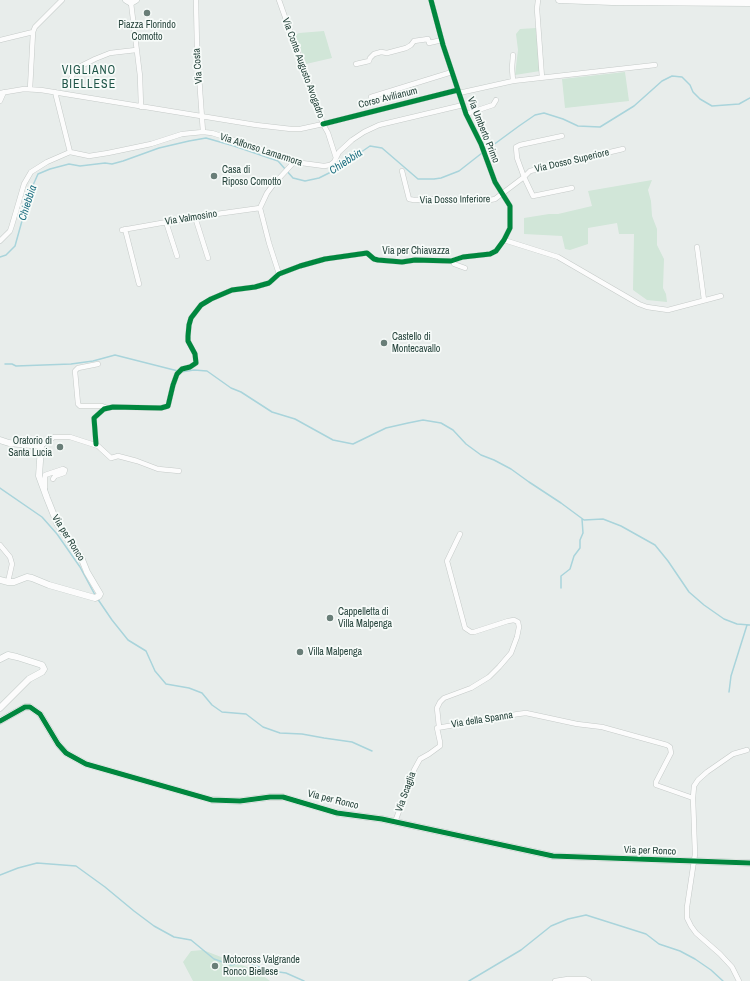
<!DOCTYPE html>
<html>
<head>
<meta charset="utf-8">
<style>
	body { margin:0 }
	canvas { display:block; background:#e8edeb }
</style>
</head>
<body>
<canvas width="750" height="981"></canvas>
<script>
const ctx = document.querySelector('canvas').getContext('2d');
ctx.lineJoin = 'round';
function paint(path, color) { ctx.fillStyle = color; ctx.fill(path, 'evenodd'); }
const shape = rows => new Path2D(rows.map(r => 'M' + r).join(''));
function strokePath(path, color, width, dash) { ctx.strokeStyle = color; ctx.lineWidth = width; ctx.lineCap = dash ? 'butt' : 'round'; ctx.setLineDash(dash || []); ctx.stroke(path); }
function drawText(font, color, halo, rows, align = 'center') {
  ctx.font = font + ' "Archivo Narrow",sans-serif'; ctx.lineWidth = 3.5; ctx.setLineDash([]); ctx.textBaseline = 'middle'; ctx.strokeStyle = halo; ctx.fillStyle = color; for (const [text, x, y, turn = 0] of rows) {
    ctx.save(); ctx.translate(x, y); ctx.rotate((+turn || 0) * Math.PI / 180); ctx.textAlign = isNaN(turn) ? turn : align; if (halo) ctx.strokeText(text, 0, 0); ctx.fillText(text, 0, 0); ctx.restore();
  }
}
const green = shape([
	[536,28,540,71,515,75,518,50,516,34,520,29],
	[324,31,332,58,306,64,295,35,299,33],
	[625,72,629,101,565,108,562,79],
	[652,180,648,190,651,201,652,216,657,229,657,245,664,259,663,288,666,294,667,302,647,300,633,290,634,234,619,234,617,223,588,228,588,244,570,250,565,249,562,236,524,234,524,218,549,214,558,214,592,206,588,191],
	[203,950,257,971,270,981,193,981,183,962,191,951]
]);
const stream = shape([
	[485,151,519,126,535,115,544,113,563,119,578,126,600,127,634,106,662,81,672,76,682,77,690,85,693,92,700,99,712,106,739,104,750,98],
	[0,257,6,255,15,246,30,192,38,174,50,169,69,164,80,166,105,163,112,164,123,161,159,148,189,141,206,138,234,146,278,161,293,178,305,181,319,178,335,170,370,146,382,148,418,179,434,179,441,178,459,171,482,153],
	[5,364,12,364,16,366,71,364,93,361,115,355,178,371],
	[181,372,194,370,207,371,231,388,241,392,272,412,295,419,333,440,353,444,386,428,408,423,423,420,441,423,453,430,466,444,481,455,494,460,511,469,529,482,561,503,584,520,603,519,621,526,655,545,668,561,689,592,704,605,724,619,737,624,750,625],
	[0,488,42,517,57,534,80,567,95,595],
	[561,588,561,576,570,569,574,556,580,548,580,540,583,533,582,519],
	[97,598,112,620,128,640,146,651,155,671,166,684,189,688,202,693,212,705,222,712,246,714,263,727,280,733,302,734,324,738,352,742,372,751],
	[729,692,731,676,747,625],
	[0,875,18,868,37,863,76,866,105,887,134,911,154,926,174,937,191,940,214,959,231,965,248,962,265,970,286,973,304,981],
	[469,981,521,950,551,926,568,919,586,915,646,934,659,944,680,951,695,959,711,970,723,981]
]);
const street = shape([
	[196,0,197,48,203,132],
	[279,0,323,124,328,133,336,158],
	[538,0,537,9,542,78],
	[131,3,140,76,141,107],
	[0,40,33,32],
	[513,55,512,68,513,81],
	[356,64,369,61,370,58,374,54,381,52,387,53,406,48,411,45,414,41,428,39,429,43,442,40],
	[71,79,75,69,95,59,110,53,136,50],
	[30,89,33,32,35,27,62,0],
	[55,92,70,152],
	[0,93,24,89,41,90,256,125,291,129,300,129,323,124,458,90],
	[459,93,513,81,655,65],
	[371,97,452,72],
	[0,101,4,92],
	[466,114,493,105,496,100],
	[562,136,520,145,516,147,517,158,524,177,530,171,623,149],
	[402,171,409,199,414,200,433,199,490,200,495,199,524,177,533,196,572,188],
	[195,217,208,258],
	[166,222,177,256],
	[125,229,139,284],
	[122,230,195,217,260,208],
	[504,240,558,257,639,304,647,307,668,310,721,296],
	[0,241,10,231,12,225,24,184,31,172,47,162,70,152,89,156,108,153,151,144,182,134,203,132,212,133,240,142,285,157,294,162,324,166,330,165,334,162,339,152,352,140,364,132,379,125,463,105],
	[697,247,704,300],
	[453,261,454,264,465,268],
	[279,274,269,243,260,208,267,193,273,185,294,162],
	[98,364,78,368,75,371,78,404,80,406,102,406,107,408],
	[96,444,94,418,104,409,113,407,161,408,168,406,173,385,177,374,182,369,190,367,196,363,195,354,188,341,188,336,189,325,191,318,201,305,211,299,232,290,255,287,269,283,279,274,300,266,325,259,367,253,374,259,378,260,402,262,415,260,451,261,463,257,490,254,496,251,504,240,510,228,510,206,495,182,481,144,466,114,443,45,431,0],
	[41,446,54,437,70,437,98,446,111,458,118,456,137,461,158,469,179,471],
	[45,488,45,475,63,469,65,470,64,473,55,476,53,479],
	[0,545,10,557,12,564,8,582],
	[439,727,437,708,440,702,444,698,471,688,489,677,499,667,511,653,517,637,519,627,518,622,514,620,508,621,474,632,471,632,465,628,447,561,460,534],
	[395,822,414,770,420,759,429,754,440,746,440,742,437,728,518,714,526,713,577,724,602,727,667,745,670,747,671,753,656,782,656,785,693,798],
	[555,981,568,979,585,979,589,981],
	[739,981,732,967,720,954,696,933,691,926,687,918,687,907,695,854,693,798,694,786,698,780,707,772,733,754,747,750]
]);
const secondary = shape([
	[126,0,131,3,136,0],
	[559,0,612,2,750,3],
	[0,440,9,443,41,446,39,476,47,498,57,523,75,550,81,557,87,572,100,594,99,596,95,598,49,585,32,578,27,577,14,582,8,582,0,580],
	[0,659,8,655,17,657,42,665,44,669,42,672,29,679,0,708],
	[0,721,25,707,30,707,40,714,58,744,66,753,86,764,212,800,240,801,270,797,283,797,337,813,382,819,553,856,750,863]
]);
const cycleway = shape([
	[323,124,458,90],
	[96,444,94,418,104,409,113,407,161,408,168,406,173,385,177,374,182,369,190,367,196,363,195,354,188,341,188,336,189,325,191,318,201,305,211,299,232,290,255,287,269,283,279,274,300,266,325,259,367,253,374,259,378,260,402,262,415,260,451,261,463,257,490,254,496,251,504,240,510,228,510,206,495,182,481,144,466,114,443,45,431,0],
	[0,721,25,707,30,707,40,714,58,744,66,753,86,764,212,800,240,801,270,797,283,797,337,813,382,819,553,856,750,863]
]);
const markers = [
	[147,13,4,"#697e78"],
	[214,176,4,"#697e78"],
	[384,343,4,"#697e78"],
	[60,447,4,"#697e78"],
	[330,618,4,"#697e78"],
	[300,652,4,"#697e78"],
	[215,966,4,"#697e78"]
];
const poiNames = [
	["Piazza Florindo",147,25,"center"],
	["Comotto",147,37,"center"],
	["Casa di",222,170],
	["Riposo Comotto",222,182],
	["Castello di",392,337],
	["Montecavallo",392,349],
	["Oratorio di",52,441,"right"],
	["Santa Lucia",52,453,"right"],
	["Cappelletta di",338,612],
	["Villa Malpenga",338,624],
	["Villa Malpenga",308,652],
	["Motocross Valgrande",223,960],
	["Ronco Biellese",223,972]
];
const streetNames = [
	["Via Costa",198,66,-94],
	["Via Conte Augusto Avogadro",303,68,70],
	["Corso Avilianum",388,98,-14],
	["Via Umberto Primo",483,130,68],
	["Via Alfonso Lamarmora",261,150,18],
	["Via Dosso Superiore",572,161,-13],
	["Via Dosso Inferiore",455,200,-1],
	["Via Valmosino",191,218,-9],
	["Via per Chiavazza",416,251],
	["Via per Ronco",68,538,58],
	["Via della Spanna",482,720,-9],
	["Via Scaglia",406,792,-70],
	["Via per Ronco",333,800,14],
	["Via per Ronco",650,851,2]
];
const waterNames = [
	["Chiebbia",346,162,-33],
	["Chiebbia",28,203,-72]
];
const quarterNames = [
	["VIGLIANO",89,71],
	["BIELLESE",89,85]
];
paint(green, '#d1e6d8');
strokePath(stream, '#a9d4db', 1.5);
strokePath(street, '#c5cac8', 5.5);
strokePath(secondary, '#c3cbc8', 7);
strokePath(street, '#fcfcfc', 4.5);
strokePath(secondary, '#fcfcfc', 6);
strokePath(cycleway, '#00873e', 5);
for (const [x, y, r, color] of markers) { const dot = new Path2D(); dot.arc(x, y, r, 0, 2 * Math.PI); ctx.fillStyle = color; ctx.fill(dot); strokePath(dot, '#f7fbf9', 1.5); }
drawText('10px', '#24423a', '#f7fbf9', poiNames, 'left');
drawText('10px', '#24423a', '#f7fbf9', streetNames);
drawText('italic 11px', '#1c6f80', '#f7fbf9', waterNames);
ctx.letterSpacing = '1px';
drawText('12px', '#1f5548', '#f7fbf9', quarterNames);
ctx.letterSpacing = '0px';
</script>
</body>
</html>
